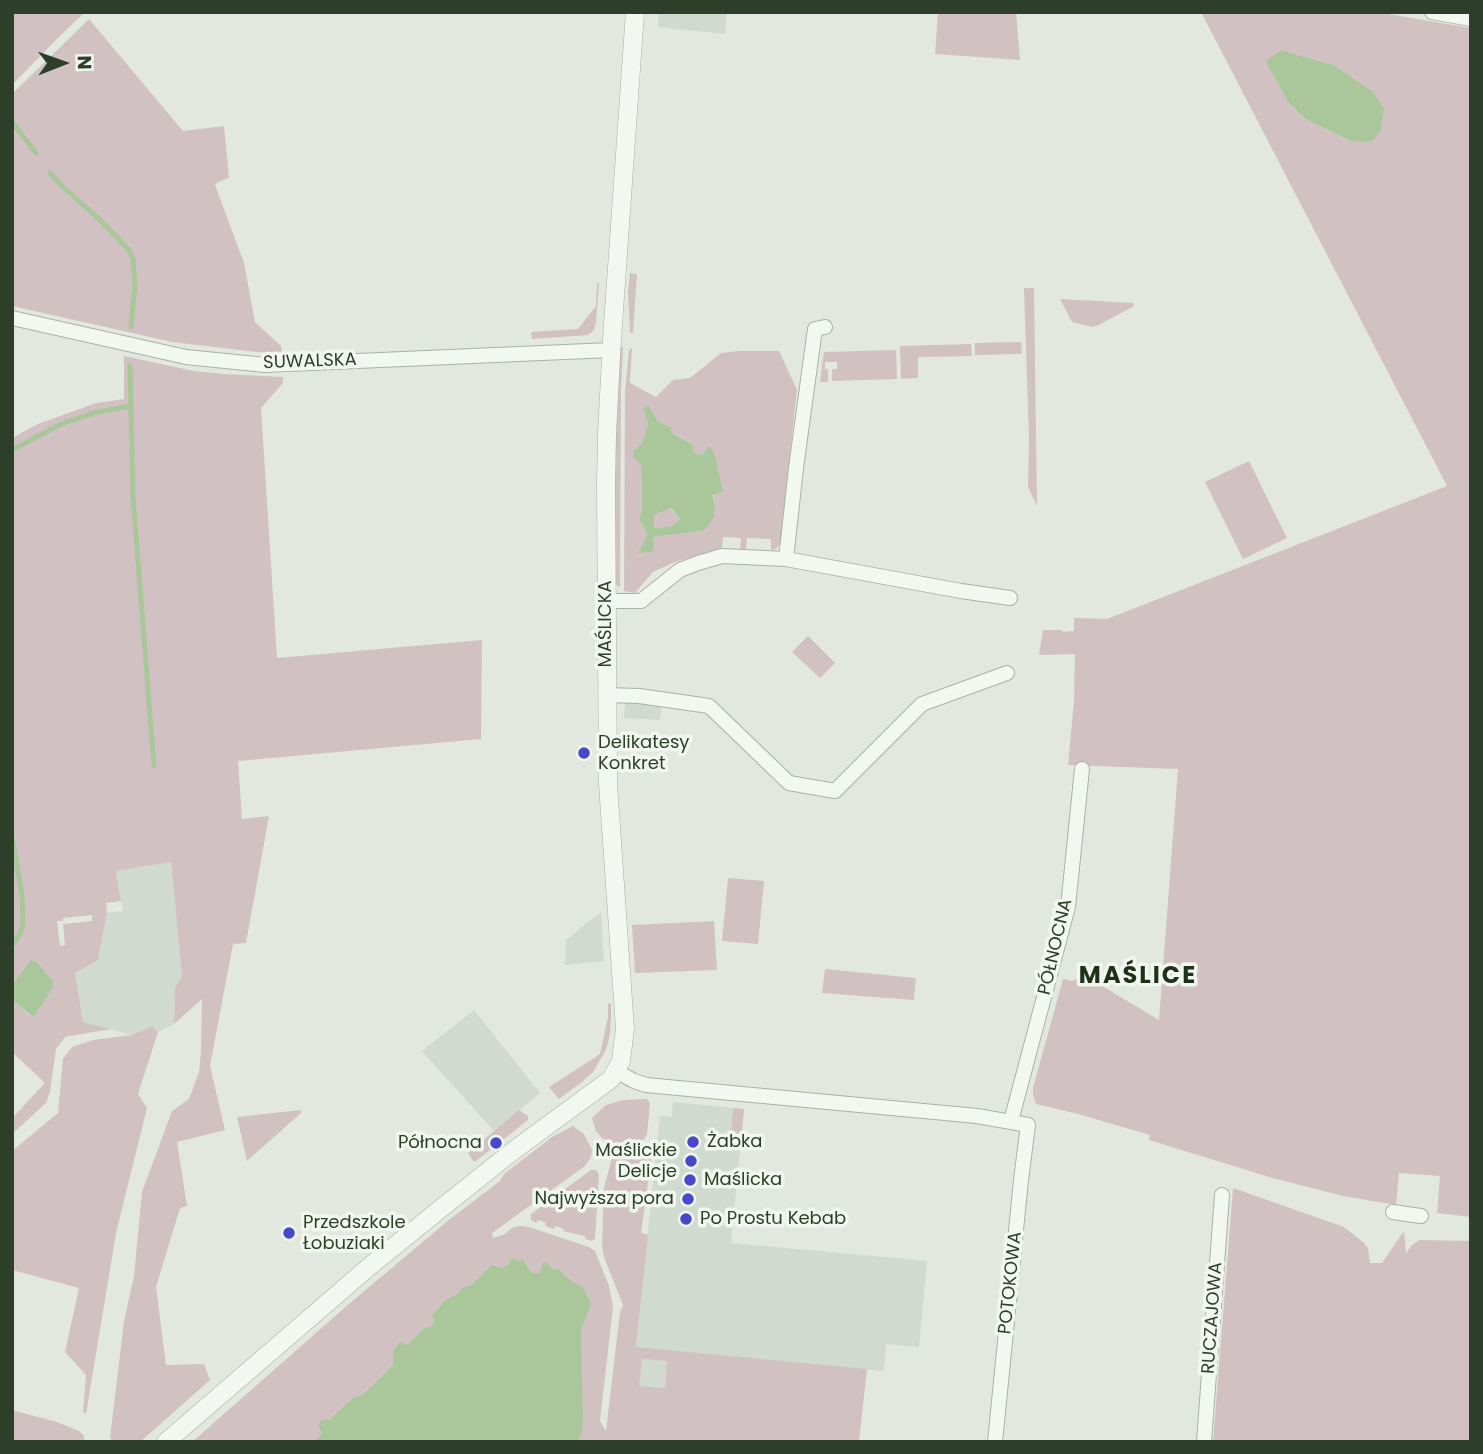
<!DOCTYPE html>
<html>
<head>
<meta charset="utf-8">
<style>
	body { margin:0 }
	#map { position:relative; width:1483px; height:1454px; overflow:hidden; background:#e2e8df; font-family:Poppins,sans-serif }
	canvas { display:block }
	.frame { position:absolute; inset:0; border:14px solid #2d3f29; pointer-events:none }
	.north { position:absolute; left:28px; top:28px; width:70px; height:70px; -webkit-text-stroke:5px #f1f6ef; paint-order:stroke; rotate:89deg; font-size:19px; font-weight:700; line-height:28px; text-align:center; color:#2d3f29 }
	.north::after { content:''; display:block; margin:auto; width:24px; height:32px; background:#2d3f29; clip-path:polygon(50% 0,100% 100%,50% 72%,0 100%) }
</style>
</head>
<body>
<div id="map">
<canvas width="1483" height="1454"></canvas>
<div class="frame"></div>
<div class="north">N</div>
</div>
<script>
const ctx = document.querySelector('canvas').getContext('2d');
ctx.lineJoin = 'round';
function paint(path, color) { ctx.fillStyle = color; ctx.fill(path, 'evenodd'); }
const shape = rows => new Path2D(rows.map(r => 'M' + r).join(''));
function strokePath(path, color, width, dash) { ctx.strokeStyle = color; ctx.lineWidth = width; ctx.lineCap = dash ? 'butt' : 'round'; ctx.setLineDash(dash || []); ctx.stroke(path); }
function drawText(font, color, halo, rows, align = 'center') {
  ctx.font = font + ' Poppins,sans-serif'; ctx.lineWidth = 7; ctx.setLineDash([]); ctx.textBaseline = 'middle'; ctx.strokeStyle = halo; ctx.fillStyle = color; for (const [text, x, y, turn = 0] of rows) {
    ctx.save(); ctx.translate(x, y); ctx.rotate((+turn || 0) * Math.PI / 180); ctx.textAlign = isNaN(turn) ? turn : align; if (halo) ctx.strokeText(text, 0, 0); ctx.fillText(text, 0, 0); ctx.restore();
  }
}
const built = shape([
	[659,12,727,12,725,34,658,27],
	[625,702,662,707,660,720,624,718],
	[171,862,182,976,175,988,174,1024,158,1032,152,1026,132,1035,83,1022,75,973,98,960,107,913,123,911,116,871],
	[601,912,604,961,565,965,566,940],
	[474,1010,540,1093,494,1131,422,1051],
	[673,1102,744,1109,731,1243,927,1261,919,1347,886,1344,884,1371,636,1347,660,1116,672,1117],
	[641,1359,667,1361,665,1388,639,1386]
]);
const green = shape([
	[12,12,85,12,59,37,12,85],
	[938,12,1016,12,1020,60,935,54],
	[1201,12,1376,12,1471,28,1471,1217,1437,1213,1440,1176,1399,1173,1396,1205,1343,1196,1269,1177,1149,1140,1150,1135,1078,1114,1036,1104,1033,1095,1033,1088,1063,979,1072,981,1084,975,1159,1020,1178,769,1068,765,1074,701,1075,654,1039,655,1043,630,1062,630,1063,632,1074,631,1074,618,1107,619,1447,486],
	[1281,50,1334,65,1372,91,1351,141,1305,119,1287,101,1267,61],
	[89,19,183,131,224,126,229,178,218,182,215,185,244,263,255,322,281,346,282,353,257,352,172,342,12,306,12,94],
	[630,273,637,274,633,333,630,333,628,293],
	[597,283,599,284,596,322,594,330,588,335,532,339,531,332,578,329,596,306],
	[1024,288,1034,288,1037,506,1028,487,1029,438],
	[1060,299,1134,303,1134,306,1099,325,1092,327,1072,322],
	[1021,342,1022,354,975,355,975,343],
	[971,344,972,356,918,357,918,378,901,379,900,346],
	[621,347,623,347,621,392,620,588,616,584,615,578,615,484,618,353],
	[632,348,630,383,656,397,673,380,690,378,721,353,739,351,779,351,797,390,780,544,776,549,771,550,771,539,747,538,746,549,740,549,741,538,723,537,722,548,675,562,653,572,635,593,624,591,625,391,629,350],
	[649,405,657,420,671,428,672,433,693,445,693,452,702,455,709,447,715,507,702,531,653,537,644,544,647,537,645,530,639,520,642,508,641,464,634,450,642,443,648,424,643,408],
	[896,350,897,379,832,381,832,369,837,369,837,362,825,362,825,369,828,369,828,382,820,382,824,352],
	[124,356,194,371,224,374,283,377,283,383,261,408,277,658,482,640,481,739,238,761,242,819,269,816,246,943,233,944,210,1066,225,1130,177,1142,187,1206,180,1208,156,1287,166,1365,204,1364,210,1380,140,1442,114,1442,110,1438,124,1321,134,1276,142,1192,172,1111,189,1099,199,1072,201,1051,202,999,174,1024,175,988,182,976,171,862,116,871,121,901,106,903,107,913,98,960,75,973,83,1022,110,1029,65,1037,56,1049,50,1092,46,1103,12,1134,12,1118,45,1083,12,1052,12,1000,30,1015,53,981,36,961,31,960,12,984,12,438,38,424,96,403,124,399],
	[92,915,92,921,63,924,65,945,60,946,57,921,63,921,63,918],
	[1249,461,1287,538,1243,559,1205,482],
	[670,508,680,519,672,526,654,528,654,515],
	[808,636,835,663,820,678,792,652],
	[728,878,764,881,758,944,722,941],
	[714,921,717,970,635,973,632,925],
	[825,969,916,978,914,1000,822,993],
	[608,1003,611,1004,611,1017,610,1034,606,1050,593,1072,582,1082,559,1099,549,1087,600,1054,608,1017],
	[152,1026,158,1032,138,1094,147,1108,116,1233,86,1414,83,1412,86,1375,65,1352,79,1288,12,1270,12,1151,58,1113,63,1059,72,1047,93,1040,132,1035],
	[647,1099,650,1103,647,1135,644,1139,639,1142,611,1143,602,1138,596,1131,592,1118,606,1105,623,1100],
	[733,1108,744,1109,740,1150,730,1148],
	[301,1110,301,1113,247,1161,237,1117],
	[519,1110,528,1116,528,1120,476,1161,473,1161,468,1153],
	[573,1126,584,1134,592,1150,591,1157,585,1166,492,1233,493,1238,505,1234,511,1228,520,1226,529,1227,589,1247,595,1251,609,1286,613,1307,600,1421,606,1431,620,1312,623,1305,604,1257,602,1246,604,1188,613,1154,618,1149,624,1147,651,1149,652,1154,641,1233,648,1235,636,1347,867,1369,859,1442,578,1442,582,1431,581,1331,590,1304,584,1288,565,1276,560,1270,540,1273,531,1272,524,1260,508,1264,502,1268,492,1265,472,1284,462,1288,459,1294,455,1294,435,1321,432,1326,424,1328,407,1345,387,1371,362,1395,352,1398,329,1420,323,1433,315,1442,192,1442,350,1303,450,1219,500,1181,504,1174,552,1137],
	[642,1359,667,1361,665,1388,639,1386],
	[591,1170,596,1170,599,1174,595,1239,592,1241,585,1239,585,1236,563,1231,564,1229,556,1226,554,1229,545,1226,546,1223,538,1220,536,1223,531,1220,531,1214],
	[1233,1188,1344,1227,1363,1242,1368,1248,1370,1263,1382,1263,1404,1231,1406,1253,1412,1245,1419,1240,1471,1241,1471,1442,1213,1442],
	[12,1410,57,1422,79,1431,84,1436,84,1442,12,1442]
]);
const water = shape([
	[1281,50,1334,65,1372,91,1384,109,1381,130,1373,140,1363,142,1351,141,1305,119,1287,101,1266,61],
	[649,405,657,420,671,428,672,433,693,445,693,452,702,455,709,446,714,452,723,491,713,495,715,507,714,517,708,527,702,531,653,537,654,551,638,553,647,536,645,530,639,520,642,508,641,464,633,457,634,450,642,443,648,424,643,408],
	[671,508,680,519,672,526,654,528,654,515],
	[31,960,36,961,53,981,52,989,34,1016,31,1015,12,1000,12,984],
	[511,1258,519,1261,523,1259,531,1272,540,1273,543,1263,547,1262,552,1269,560,1270,565,1276,584,1288,588,1297,591,1304,581,1331,583,1420,582,1431,578,1442,315,1442,322,1433,318,1425,322,1420,329,1420,352,1398,362,1395,387,1371,393,1364,393,1351,400,1342,407,1345,424,1328,432,1326,434,1321,432,1315,447,1299,459,1293,462,1288,472,1284,492,1265,502,1268,508,1264]
]);
const stream = shape([
	[12,122,36,153],
	[50,173,62,186,98,218,129,250,133,258,135,286,131,327],
	[130,365,133,497,154,766],
	[12,450,61,424,97,412,130,406],
	[12,837,22,895,23,923,20,934,12,945]
]);
const minor = shape([
	[1432,12,1471,19],
	[12,318,186,357,265,365,611,350],
	[786,559,796,468,815,329,825,327],
	[606,601,641,601,680,570,698,563,722,556,786,559,961,591,1010,598],
	[607,695,639,696,709,706,789,783,835,791,922,704,1007,673],
	[616,1071,634,1081,646,1085,977,1116,1028,1125,1021,1180,995,1442],
	[1011,1121,1068,907,1082,769],
	[1393,1212,1421,1216],
	[1204,1442,1222,1195]
]);
const tertiary = shape([
	[166,1442,370,1266,439,1210,513,1151,611,1079,621,1061,625,1029,608,784,606,485,607,434,612,339,635,12]
]);
const markers = [
	[584,753,7,"#4848ca"],
	[693,1142,7,"#4848ca"],
	[496,1143,7,"#4848ca"],
	[691,1161,7,"#4848ca"],
	[690,1180,7,"#4848ca"],
	[688,1199,7,"#4848ca"],
	[686,1219,7,"#4848ca"],
	[289,1233,7,"#4848ca"]
];
const streetNames = [
	["SUWALSKA",310,362,-2],
	["MAŚLICKA",606,624,-90],
	["PÓŁNOCNA",1056,947,-77],
	["POTOKOWA",1011,1283,-84],
	["RUCZAJOWA",1213,1318,-86]
];
const poiNames = [
	["Delikatesy",598,743],
	["Konkret",598,764],
	["Żabka",707,1142],
	["Północna",482,1143,"right"],
	["Maślickie",677,1151,"right"],
	["Delicje",677,1172,"right"],
	["Maślicka",704,1180],
	["Najwyższa pora",674,1199,"right"],
	["Po Prostu Kebab",700,1219],
	["Przedszkole",303,1223],
	["Łobuziaki",303,1244]
];
const districtNames = [
	["MAŚLICE",1138,977]
];
paint(built, '#d0dace');
paint(green, '#d2c1c3');
paint(water, '#aac79b');
strokePath(stream, '#aac79b', 5);
strokePath(minor, '#a8b2a5', 16);
strokePath(tertiary, '#a8b2a5', 19);
strokePath(minor, '#f3f7f2', 14);
strokePath(tertiary, '#f3f7f2', 18);
for (const [x, y, r, color] of markers) { const dot = new Path2D(); dot.arc(x, y, r, 0, 2 * Math.PI); ctx.fillStyle = color; ctx.fill(dot); strokePath(dot, '#f1f6ef', 2.5); }
drawText('18px', '#2d3f29', '#f1f6ef', streetNames);
drawText('18px', '#2d3f29', '#f1f6ef', poiNames, 'left');
ctx.letterSpacing = '2px';
drawText('bold 24px', '#1f301b', '#f1f6ef', districtNames);
ctx.letterSpacing = '0px';
</script>
</body>
</html>
